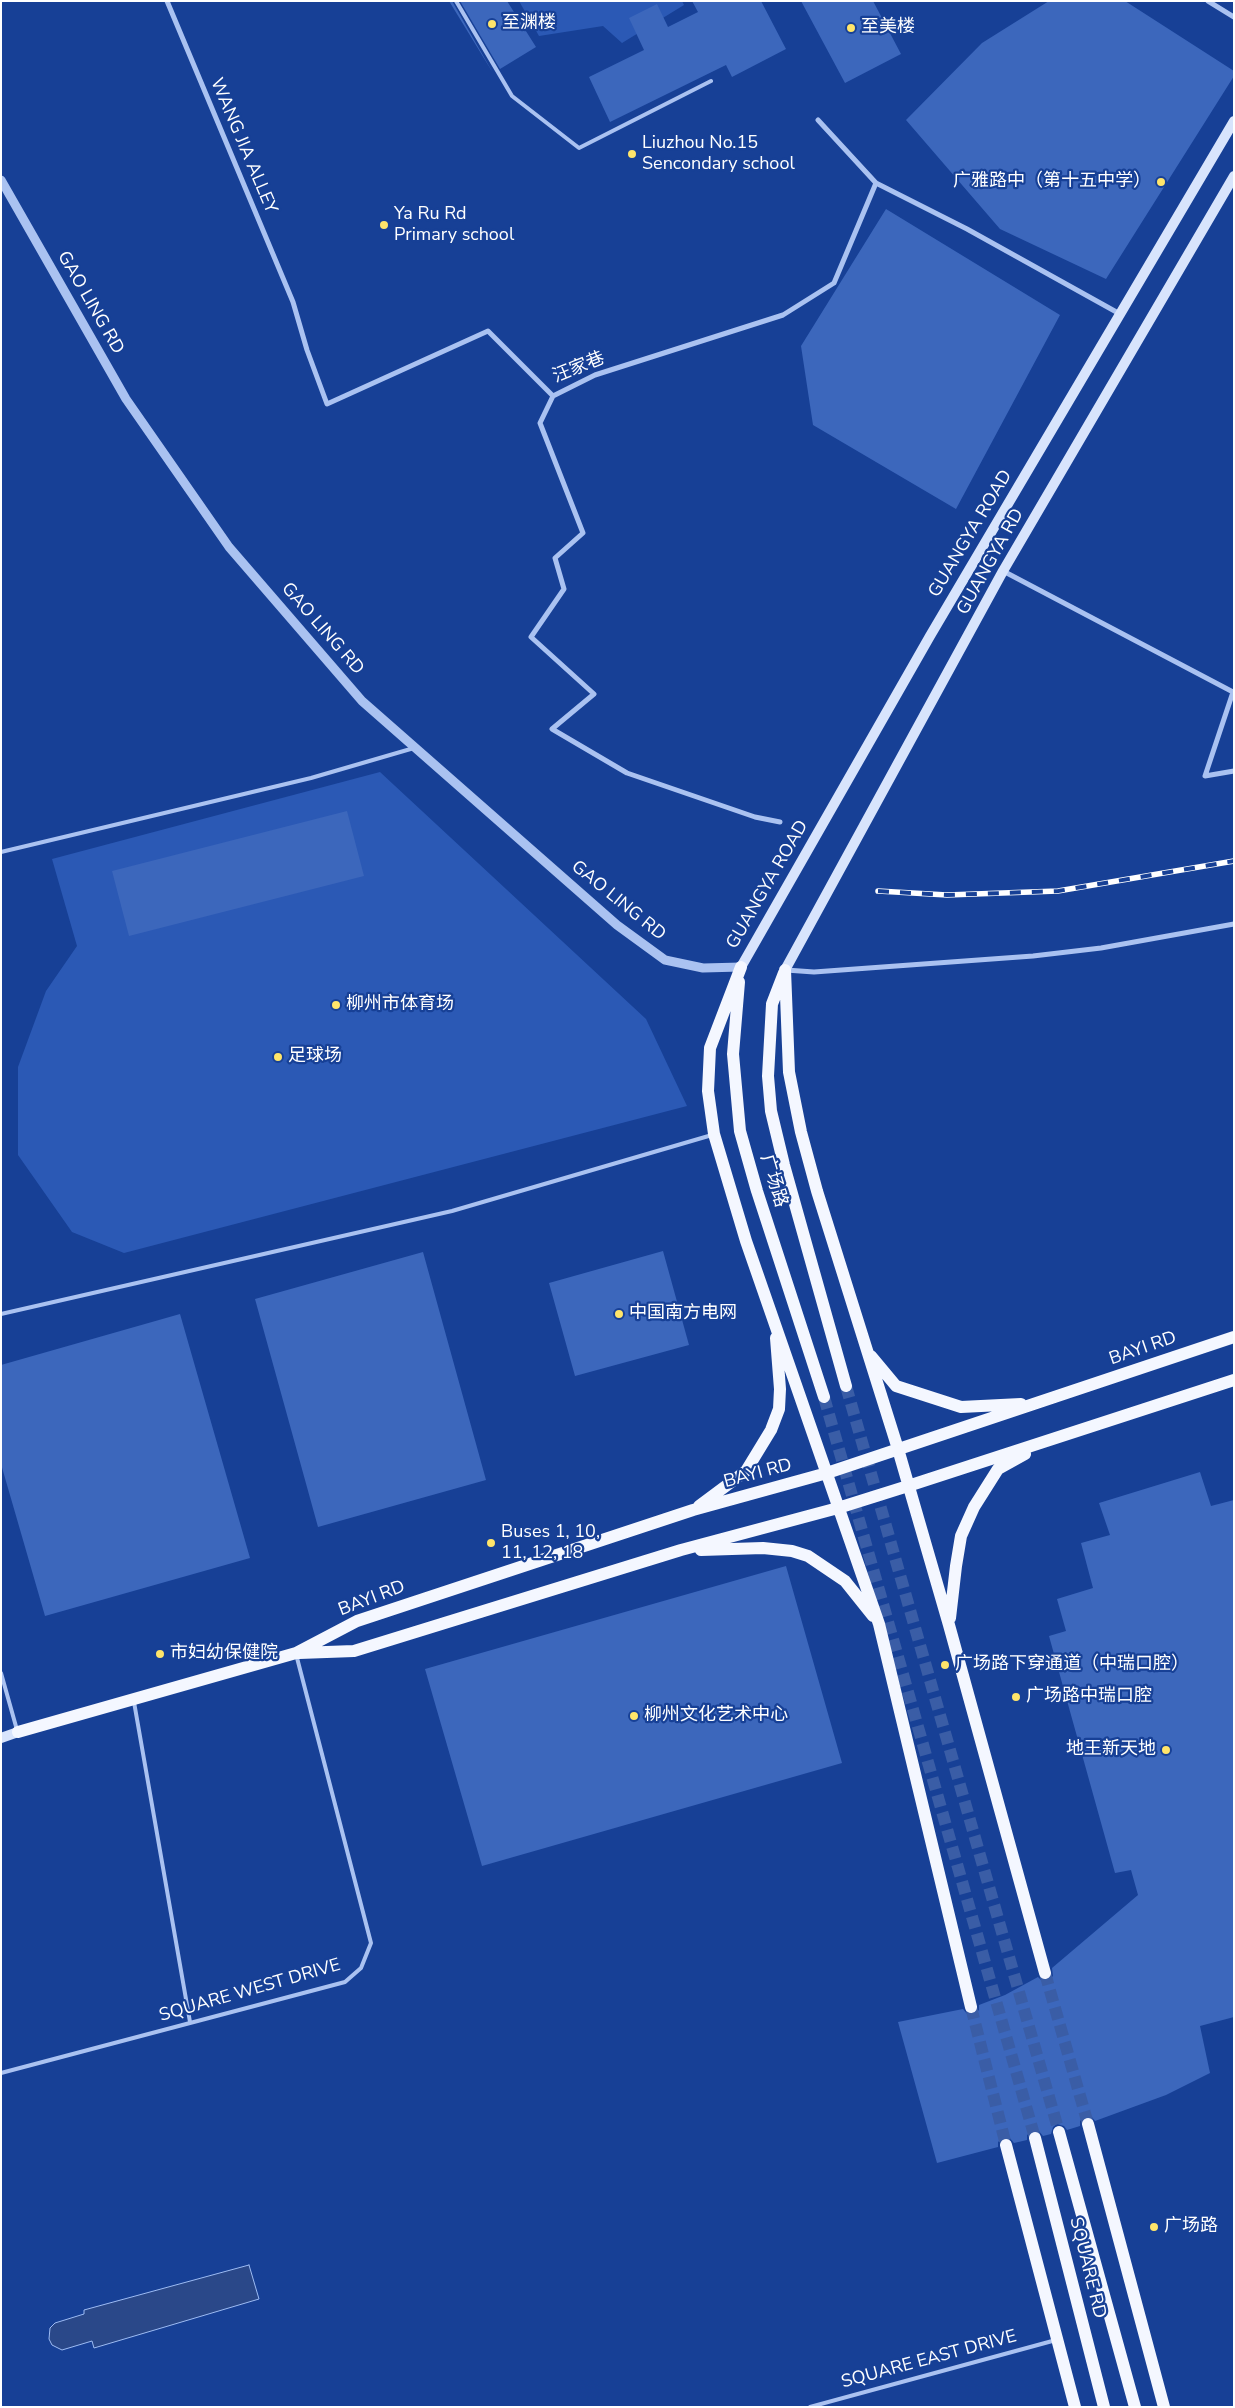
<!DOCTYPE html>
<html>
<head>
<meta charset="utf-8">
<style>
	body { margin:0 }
	#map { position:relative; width:1235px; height:2408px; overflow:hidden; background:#174096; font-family:"Nunito Sans",sans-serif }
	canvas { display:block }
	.frame { position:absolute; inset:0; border:2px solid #fff; pointer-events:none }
</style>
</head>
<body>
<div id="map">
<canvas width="1235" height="2408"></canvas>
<div class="frame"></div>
</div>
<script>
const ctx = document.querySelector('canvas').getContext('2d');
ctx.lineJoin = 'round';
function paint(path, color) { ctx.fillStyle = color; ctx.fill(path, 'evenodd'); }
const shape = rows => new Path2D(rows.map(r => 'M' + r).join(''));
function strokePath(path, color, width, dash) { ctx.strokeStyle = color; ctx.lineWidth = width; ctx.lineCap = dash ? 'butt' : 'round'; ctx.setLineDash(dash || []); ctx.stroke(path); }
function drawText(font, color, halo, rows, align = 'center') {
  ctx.font = font + ' "Nunito Sans","Noto Sans SC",sans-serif'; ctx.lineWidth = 4.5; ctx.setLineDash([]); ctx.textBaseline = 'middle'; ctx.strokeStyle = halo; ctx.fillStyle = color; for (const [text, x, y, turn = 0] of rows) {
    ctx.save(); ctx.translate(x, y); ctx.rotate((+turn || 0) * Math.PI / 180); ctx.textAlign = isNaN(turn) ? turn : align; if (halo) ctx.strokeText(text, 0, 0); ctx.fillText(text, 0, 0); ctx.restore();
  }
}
const green = shape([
	[519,1,682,1,684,5,622,43,603,26,539,36],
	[380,772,646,1019,687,1106,124,1253,72,1232,18,1155,18,1067,46,991,77,946,52,859]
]);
const water = shape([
	[249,2265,259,2299,94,2348,92,2341,62,2350,52,2345,49,2339,50,2328,55,2323,84,2314,84,2310,249,2265]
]);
const building = shape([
	[449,1,452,1,493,73],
	[460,1,507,1,536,47,500,69],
	[692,1,761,1,786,49,732,77,726,65,610,122,589,77,644,50,629,18,657,4,668,27,698,12],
	[801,1,873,1,901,54,845,83],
	[1049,1,1125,1,1234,71,1234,76,1106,279,1000,229,906,120,982,43],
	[886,209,1060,315,956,509,813,425,801,346],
	[347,811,364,876,129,936,112,871],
	[663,1251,689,1345,575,1376,549,1283],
	[423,1252,486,1480,318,1527,255,1299],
	[180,1314,250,1558,45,1616,1,1464,1,1365],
	[1200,1472,1211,1506,1234,1500,1234,2017,1200,2026,1210,2073,1166,2095,1095,2121,1091,2116,1085,2116,1080,2121,1080,2126,1067,2130,1064,2126,1057,2124,1053,2127,1051,2134,1043,2136,1038,2130,1033,2130,1027,2135,1027,2140,1014,2143,1009,2137,1003,2137,998,2142,998,2147,937,2163,898,2022,963,2009,968,2015,973,2015,979,2010,979,2005,1005,1995,1038,1977,1042,1981,1048,1981,1053,1976,1052,1968,1138,1895,1131,1870,1115,1873,1049,1636,1066,1631,1057,1599,1093,1588,1081,1543,1110,1535,1099,1503],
	[786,1566,842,1763,482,1866,425,1669]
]);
const primaryTunnel = shape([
	[846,1386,1059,2132],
	[824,1397,1035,2138],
	[1045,1973,1088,2124],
	[971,2007,1006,2145]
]);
const service = shape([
	[456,1,512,96,579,148,711,81],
	[1,852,311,778,414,748],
	[1,1314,452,1211,712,1135],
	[1,1673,17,1730],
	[134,1702,190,2022],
	[1,2073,345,1982,361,1968,371,1943,296,1654],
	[810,2407,1056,2340]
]);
const minor = shape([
	[167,1,293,302,307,350,327,404,488,331,553,396,595,375,783,315,834,283,876,183],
	[1208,1,1234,17],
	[818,120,876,183,967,229,1120,314],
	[553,396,540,423,583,533,555,558,564,589,531,637,594,694,552,729,627,773,755,817,780,822],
	[1003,571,1233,692,1205,776,1234,771],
	[786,970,814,972,1033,956,1101,948,1234,924]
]);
const tertiary = shape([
	[1,180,126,399,229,547,362,701,617,925,665,960,703,968,741,967]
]);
const secondary = shape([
	[741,967,930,636,1234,121],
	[785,970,1003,571,1234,176],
	[1,1738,18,1732]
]);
const primary = shape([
	[741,967,710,1048,708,1091,714,1134,746,1241,879,1624,971,2007],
	[785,970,789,1072,801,1132,817,1191,898,1449,949,1625,1045,1973],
	[784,973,772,1004,768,1076,771,1111,784,1165,846,1386],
	[739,982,733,1054,740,1131,757,1191,824,1397],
	[871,1356,896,1386,961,1407,1021,1404],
	[699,1506,746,1471,771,1430,779,1409,780,1389,776,1338],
	[701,1550,763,1548,792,1551,808,1556,845,1581,873,1616],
	[950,1618,956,1566,961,1536,974,1507,998,1469,1025,1454],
	[299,1653,354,1651,681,1550,838,1508,908,1486,1234,1380],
	[18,1732,296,1653,357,1621,693,1510,827,1473,1234,1337],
	[1088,2124,1164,2407],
	[1059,2132,1135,2407],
	[1035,2138,1104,2407],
	[1006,2145,1075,2407]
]);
const rail = shape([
	[878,891,947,895,1058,891,1234,861]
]);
const markers = [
	[492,24,5,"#ffe56a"],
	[851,28,5,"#ffe56a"],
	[632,154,5,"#ffe56a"],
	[1161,182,5,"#ffe56a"],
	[384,225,5,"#ffe56a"],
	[336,1005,5,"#ffe56a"],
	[278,1057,5,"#ffe56a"],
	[619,1314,5,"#ffe56a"],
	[491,1543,5,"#ffe56a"],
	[160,1654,5,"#ffe56a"],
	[945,1665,5,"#ffe56a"],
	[1016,1697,5,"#ffe56a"],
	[634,1716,5,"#ffe56a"],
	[1166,1750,5,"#ffe56a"],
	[1154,2227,5,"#ffe56a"]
];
const poiNames = [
	["至渊楼",502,24],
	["至美楼",861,28],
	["Liuzhou No.15",642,144],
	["Sencondary school",642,165],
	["广雅路中（第十五中学）",1151,182,"right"],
	["Ya Ru Rd",394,215],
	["Primary school",394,236],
	["柳州市体育场",346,1005],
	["足球场",288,1057],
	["中国南方电网",629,1314],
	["Buses 1, 10,",501,1533],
	["11, 12, 18",501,1554],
	["市妇幼保健院",170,1654],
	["广场路下穿通道（中瑞口腔）",955,1665],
	["广场路中瑞口腔",1026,1697],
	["柳州文化艺术中心",644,1716],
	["地王新天地",1156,1750,"right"],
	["广场路",1164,2227]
];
const streetNames = [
	["WANG JIA ALLEY",243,146,67],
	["GAO LING RD",90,303,60],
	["汪家巷",579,368,-22],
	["GUANGYA ROAD",971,534,-59],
	["GUANGYA RD",991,562,-61],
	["GAO LING RD",322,629,49],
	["GUANGYA ROAD",768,885,-60],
	["GAO LING RD",618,901,39],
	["广场路",773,1181,73],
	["BAYI RD",1143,1349,-19],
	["BAYI RD",758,1474,-15],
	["BAYI RD",372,1599,-21],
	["SQUARE WEST DRIVE",250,1991,-16],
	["SQUARE RD",1087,2268,76],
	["SQUARE EAST DRIVE",929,2360,-15]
];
paint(green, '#2b59b5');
paint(water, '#2a4889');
strokePath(water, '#9dbbf3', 1);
paint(building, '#3c67bc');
strokePath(primaryTunnel, '#3a5da6', 12, [12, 6]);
strokePath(service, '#aac2f1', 4);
strokePath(minor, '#aac2f1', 5);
strokePath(tertiary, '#aac2f1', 9);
strokePath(secondary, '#d8e4fc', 10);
strokePath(primary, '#f4f7ff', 12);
strokePath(rail, '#fff', 5.5);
strokePath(rail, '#174096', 4, [11]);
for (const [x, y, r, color] of markers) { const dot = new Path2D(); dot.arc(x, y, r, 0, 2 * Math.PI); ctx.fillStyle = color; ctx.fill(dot); strokePath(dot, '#174096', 2); }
drawText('18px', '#fff', '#174096', poiNames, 'left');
drawText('18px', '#fff', '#174096', streetNames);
</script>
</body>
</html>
